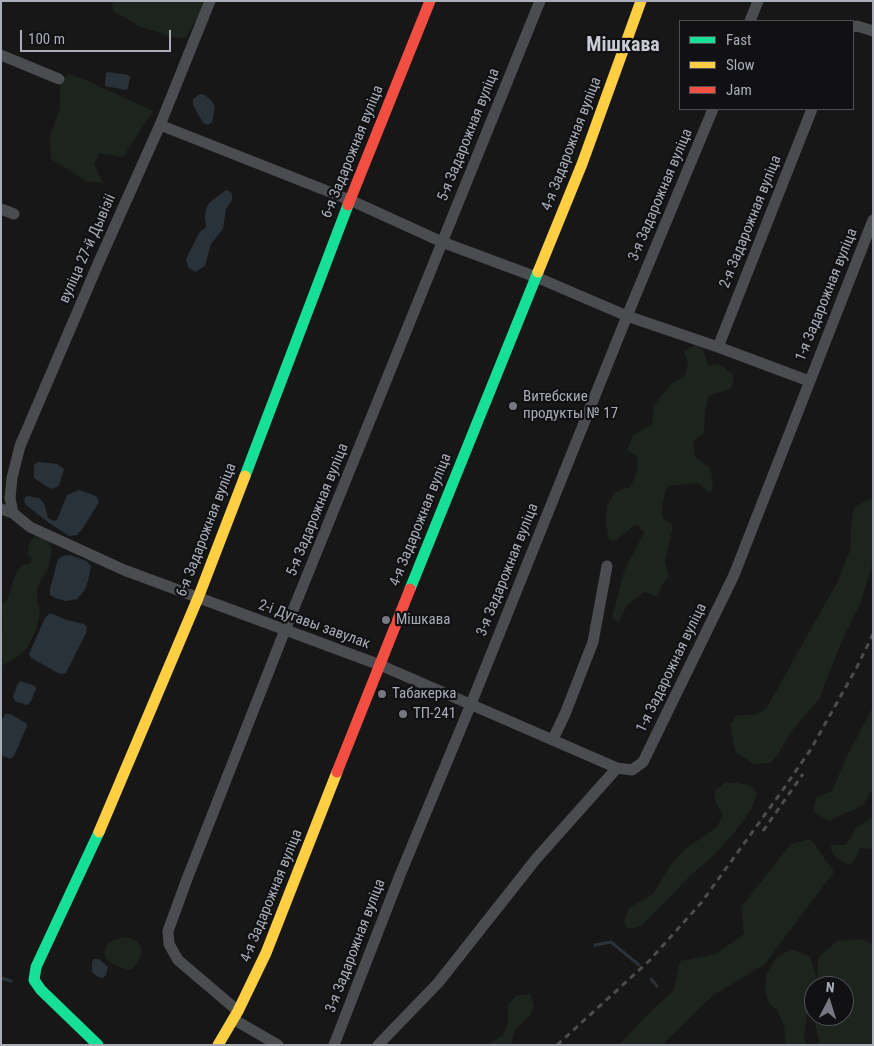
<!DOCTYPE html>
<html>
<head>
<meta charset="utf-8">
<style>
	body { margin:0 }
	#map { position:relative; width:874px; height:1046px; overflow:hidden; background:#171717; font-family:"Roboto Condensed",sans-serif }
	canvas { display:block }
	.frame { position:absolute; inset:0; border:2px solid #a8adb8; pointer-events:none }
	.legend { position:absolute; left:679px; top:20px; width:175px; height:90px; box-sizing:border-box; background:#111113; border:1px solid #4d4f55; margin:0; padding:6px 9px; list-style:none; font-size:15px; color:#a8adb8 }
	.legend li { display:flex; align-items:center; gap:10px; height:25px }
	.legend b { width:25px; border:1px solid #4d4f55 }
	.north { position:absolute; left:804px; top:976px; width:50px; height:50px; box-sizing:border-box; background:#111113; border:1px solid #4d4f55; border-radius:50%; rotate:5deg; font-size:14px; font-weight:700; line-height:20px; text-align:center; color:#a8adb8 }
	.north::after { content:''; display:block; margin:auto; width:18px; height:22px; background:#757880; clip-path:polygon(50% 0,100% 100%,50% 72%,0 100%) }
	.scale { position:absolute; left:20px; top:30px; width:151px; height:22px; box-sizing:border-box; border:2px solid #a8adb8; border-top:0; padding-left:6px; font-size:15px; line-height:18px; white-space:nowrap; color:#a8adb8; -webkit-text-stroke:4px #111113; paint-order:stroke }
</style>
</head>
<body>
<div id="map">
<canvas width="874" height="1046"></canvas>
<div class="frame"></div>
<ul class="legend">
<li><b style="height:6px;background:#16e098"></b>Fast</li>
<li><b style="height:6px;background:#ffcf43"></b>Slow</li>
<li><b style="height:6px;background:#f24e42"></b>Jam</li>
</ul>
<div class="north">N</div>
<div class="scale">100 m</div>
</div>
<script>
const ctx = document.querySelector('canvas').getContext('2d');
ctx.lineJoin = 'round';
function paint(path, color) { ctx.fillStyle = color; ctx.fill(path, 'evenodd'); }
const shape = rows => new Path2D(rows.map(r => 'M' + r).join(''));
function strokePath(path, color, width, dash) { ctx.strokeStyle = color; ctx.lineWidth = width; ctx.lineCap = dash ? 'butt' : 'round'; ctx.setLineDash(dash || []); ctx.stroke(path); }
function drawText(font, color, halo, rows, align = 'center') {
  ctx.font = font + ' "Roboto Condensed",sans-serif'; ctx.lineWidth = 4.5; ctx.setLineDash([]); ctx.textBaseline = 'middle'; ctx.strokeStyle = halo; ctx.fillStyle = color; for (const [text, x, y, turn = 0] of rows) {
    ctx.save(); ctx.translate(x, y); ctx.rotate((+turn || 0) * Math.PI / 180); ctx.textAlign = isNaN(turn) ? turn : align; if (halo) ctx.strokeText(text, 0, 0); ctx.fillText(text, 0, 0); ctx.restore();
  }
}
const green = shape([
	[112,1,203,1,197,19,185,38,173,37,141,27,113,11],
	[68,74,86,80,153,111,123,157,99,153,94,164,103,183,86,181,51,159,50,135,60,109,60,83],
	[696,345,703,349,708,366,715,364,722,366,732,374,734,379,730,389,708,396,705,411,704,433,693,441,695,457,711,469,713,489,709,492,698,483,667,486,662,506,663,518,673,526,665,561,669,577,663,583,657,597,645,592,627,605,619,622,612,618,624,571,644,533,638,525,633,526,616,541,609,540,606,522,607,506,615,492,630,487,637,473,638,458,627,450,633,435,652,424,654,405,671,384,685,376,688,364,684,351],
	[873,498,873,561,861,602,841,643,819,699,790,733,777,756,770,763,753,764,735,751,730,724,737,715,754,715,766,709,837,583,851,548,851,528,854,507],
	[34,537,42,538,50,543,52,550,48,569,37,588,37,600,40,613,36,630,28,647,16,658,1,666,1,631,3,627,1,604,7,601,15,575,22,565,30,564,32,559,28,554,29,543],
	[873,707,873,788,863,805,829,821,813,812,816,798,832,791,847,756],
	[724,783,739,783,752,786,757,793,752,808,734,833,713,856,690,876,641,926,628,929,624,923,629,908,653,894,671,864,684,850,717,827,723,814,716,803,714,792],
	[873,817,873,849,860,848,854,861,849,865,835,857,830,847,833,845,846,845,857,827],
	[811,839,834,872,764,965,712,996,662,1045,619,1045,646,1016,674,990,680,961,716,954,744,934,741,907,791,844],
	[127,937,137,941,141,947,142,952,137,964,131,969,124,969,108,961,105,957,105,950,108,943,116,939],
	[860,939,873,944,873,1045,820,1045,815,1023,815,1016,844,1016,844,986,817,986,818,958,837,941],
	[791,949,810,956,816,977,806,1019,804,1039,807,1045,786,1045,784,1025,777,1010,770,1005,765,992,767,973,776,958],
	[530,994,534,1006,531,1014,515,1030,511,1045,480,1045,490,1043,503,1035,508,1024,508,1005,516,996]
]);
const water = shape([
	[108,72,128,75,130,77,128,88,126,90,105,86,106,73],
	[200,94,205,95,211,100,215,107,212,122,208,125,203,123,193,105,193,99],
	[226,190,232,193,232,200,226,209,223,229,211,244,205,266,195,272,188,267,186,259,199,233,206,227,205,217,206,209,209,203],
	[38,462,57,464,64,469,59,486,51,489,34,478,34,465],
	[79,490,96,496,99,502,83,528,77,535,69,536,49,523,25,504,24,499,27,496,39,498,44,503,48,518,54,521,57,520,67,495],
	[70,555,87,561,91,567,88,581,84,591,77,599,66,601,55,598,50,595,50,589,58,559,63,556],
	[50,613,67,620,84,624,87,627,86,633,66,673,60,674,31,658,29,654,45,618],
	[20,681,35,686,36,689,30,703,27,705,15,701,13,697,17,685],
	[5,714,10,714,26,723,27,726,14,756,10,759,1,755,1,721],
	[94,959,99,959,108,967,106,975,103,978,98,977,92,972,92,962]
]);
const stream = shape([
	[595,945,611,942,639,965],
	[1,978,11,981],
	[651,979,657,986]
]);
const street = shape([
	[750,21,758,1],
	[853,27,857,26,873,31],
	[1,55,59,79],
	[160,125,350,200,442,242,536,277,627,316,718,347,809,381],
	[1,209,14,214],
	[718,347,812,109],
	[1,509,13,513,30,527,124,570,380,665,617,768],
	[13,513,10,498,12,478,20,446,98,264,160,125,210,1],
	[553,739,565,714,593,642,607,566],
	[238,1011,178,960,169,944,168,931,187,879,285,630,540,1],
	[233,1019,278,1045],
	[334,1045,400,875,471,704,627,316,713,109],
	[378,1045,438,983,536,859,617,768,632,770,643,762,734,575,873,220]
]);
const fast = shape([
	[245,476,348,205],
	[410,589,538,272],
	[98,1045,41,990,34,980,36,967,99,832]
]);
const slow = shape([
	[538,272,582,164,641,1],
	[99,832,198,598,245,476],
	[218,1045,238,1011,266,953,337,772]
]);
const jam = shape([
	[348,205,430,1],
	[337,772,410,589]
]);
const rail = shape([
	[763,831,803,774],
	[557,1045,649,961,701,903,782,791,811,749,857,667,873,634]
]);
const markers = [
	[513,406,5,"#757880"],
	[386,620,5,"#757880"],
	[382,694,5,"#757880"],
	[403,714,5,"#757880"]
];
const streetNames = [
	["5-я Задарожная вуліца",469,135,-68],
	["4-я Задарожная вуліца",572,144,-69],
	["6-я Задарожная вуліца",353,152,-68],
	["3-я Задарожная вуліца",661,195,-67],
	["2-я Задарожная вуліца",751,222,-68],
	["вуліца 27-й Дывізіі",88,249,-66],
	["1-я Задарожная вуліца",827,295,-68],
	["5-я Задарожная вуліца",318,510,-68],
	["4-я Задарожная вуліца",421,520,-68],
	["6-я Задарожная вуліца",207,530,-69],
	["3-я Задарожная вуліца",508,570,-68],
	["2-і Дугавы завулак",314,625,20],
	["1-я Задарожная вуліца",672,668,-64],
	["4-я Задарожная вуліца",272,896,-68],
	["3-я Задарожная вуліца",356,946,-69]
];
const poiNames = [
	["Витебские",523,397],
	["продукты № 17",523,414],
	["Мішкава",396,620],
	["Табакерка",392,694],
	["ТП-241",413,714]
];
const districtNames = [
	["Мішкава",623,46]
];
paint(green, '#1d241e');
paint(water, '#2a3239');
strokePath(stream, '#2a3239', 3);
strokePath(street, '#4b4c50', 11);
strokePath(fast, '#16e098', 11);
strokePath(slow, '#ffcf43', 11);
strokePath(jam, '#f24e42', 11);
strokePath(rail, '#4b4c4f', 3, [6, 5]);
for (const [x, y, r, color] of markers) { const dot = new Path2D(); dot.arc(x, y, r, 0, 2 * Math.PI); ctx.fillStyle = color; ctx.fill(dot); strokePath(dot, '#111113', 2); }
drawText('15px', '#a8adb8', '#111113', streetNames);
drawText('15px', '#a8adb8', '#111113', poiNames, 'left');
drawText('bold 20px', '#c9ccd4', '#111113', districtNames);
</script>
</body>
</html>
